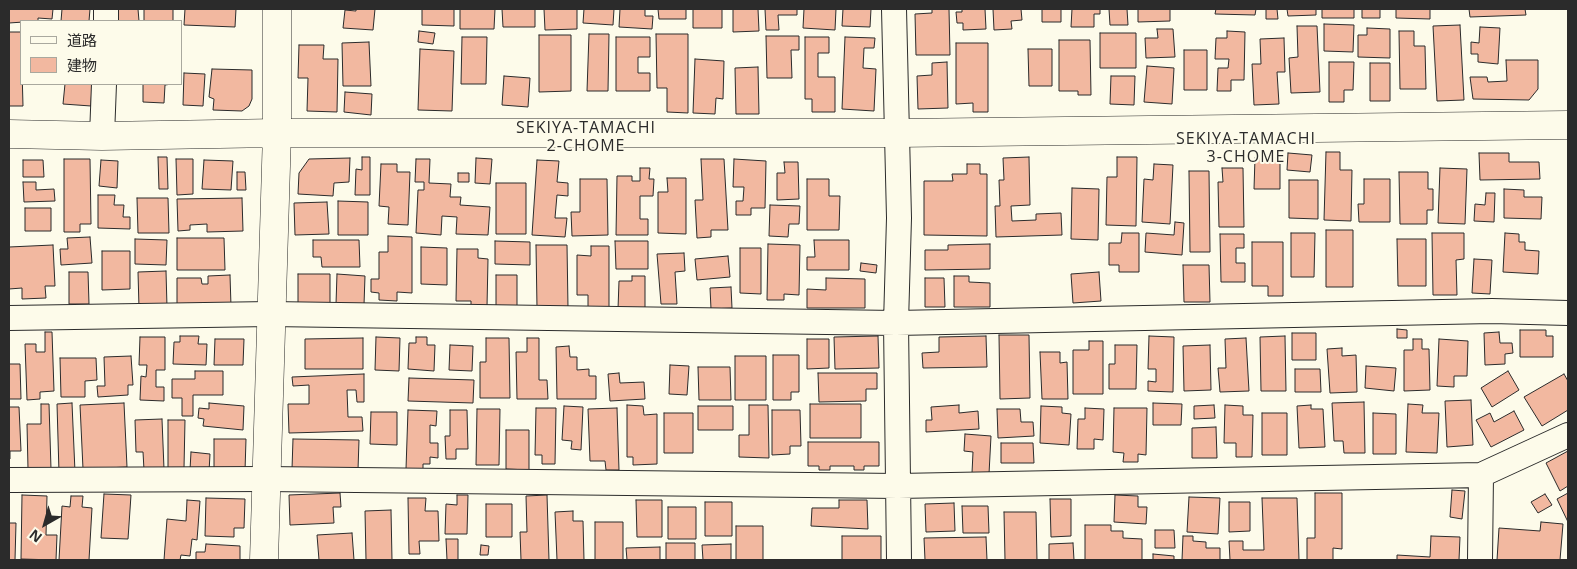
<!DOCTYPE html>
<html>
<head>
<meta charset="utf-8">
<style>
	body { margin:0 }
	#map { position:relative; width:1577px; height:569px; overflow:hidden; background:#fdfbea; font-family:"Open Sans","Noto Sans JP",sans-serif }
	canvas { display:block }
	.frame { position:absolute; inset:0; border:10px solid #2b2b2b; pointer-events:none }
	.legend { position:absolute; left:20px; top:20px; width:162px; height:65px; box-sizing:border-box; background:#fdfbea; border:1px solid #a9a89e; margin:0; padding:6px 9px; list-style:none; font-size:15px; color:#2b2b2b }
	.legend li { display:flex; align-items:center; gap:10px; height:25px }
	.legend b { width:25px; border:1px solid #a9a89e }
	.north { position:absolute; left:20px; top:499px; width:50px; height:50px; -webkit-text-stroke:4px #fdfbea; paint-order:stroke; rotate:218deg; font-size:14px; font-weight:700; line-height:20px; text-align:center; color:#2b2b2b }
	.north::after { content:''; display:block; margin:auto; width:18px; height:22px; background:#2b2b2b; clip-path:polygon(50% 0,100% 100%,50% 72%,0 100%) }
</style>
</head>
<body>
<div id="map">
<canvas width="1577" height="569"></canvas>
<div class="frame"></div>
<ul class="legend">
<li><b style="height:6px;background:#fdfbea"></b>道路</li>
<li><b style="height:14px;background:#f2b8a0"></b>建物</li>
</ul>
<div class="north">N</div>
</div>
<script>
const ctx = document.querySelector('canvas').getContext('2d');
ctx.lineJoin = 'round';
function paint(path, color) { ctx.fillStyle = color; ctx.fill(path, 'evenodd'); }
const shape = rows => new Path2D(rows.map(r => 'M' + r).join(''));
function strokePath(path, color, width, dash) { ctx.strokeStyle = color; ctx.lineWidth = width; ctx.lineCap = dash ? 'butt' : 'round'; ctx.setLineDash(dash || []); ctx.stroke(path); }
function drawText(font, color, halo, rows, align = 'center') {
  ctx.font = font + ' "Open Sans",sans-serif'; ctx.lineWidth = 4; ctx.setLineDash([]); ctx.textBaseline = 'middle'; ctx.strokeStyle = halo; ctx.fillStyle = color; for (const [text, x, y, turn = 0] of rows) {
    ctx.save(); ctx.translate(x, y); ctx.rotate((+turn || 0) * Math.PI / 180); ctx.textAlign = isNaN(turn) ? turn : align; if (halo) ctx.strokeText(text, 0, 0); ctx.fillText(text, 0, 0); ctx.restore();
  }
}
const building = shape([
	[9,9,53,9,52,19,38,18,38,21,9,23,9,9],
	[62,9,90,9,89,21,61,21,62,9],
	[113,9,138,9,139,21,114,21,113,9],
	[144,9,173,9,173,21,144,21,144,9],
	[185,9,236,9,235,27,184,25,185,9],
	[356,9,375,9,373,30,343,28,345,10,356,11,356,9],
	[422,9,454,9,454,26,422,25,422,9],
	[460,9,495,9,494,29,460,29,460,9],
	[502,9,535,9,535,27,503,27,502,9],
	[544,9,577,9,577,29,545,30,544,9],
	[584,9,614,9,613,25,583,23,584,9],
	[620,9,645,9,645,16,653,16,652,29,619,27,620,9],
	[658,9,686,9,686,19,659,19,658,9],
	[693,9,722,9,722,28,693,28,693,9],
	[733,9,758,9,759,31,733,32,733,9],
	[765,9,797,9,797,15,778,15,779,30,766,30,765,9],
	[804,9,836,9,835,30,803,28,804,9],
	[843,9,871,9,870,27,842,26,843,9],
	[932,9,949,9,950,55,916,55,915,14,932,13,932,9],
	[962,9,985,9,986,29,963,30,963,23,957,23,956,12,962,12,962,9],
	[993,9,1021,9,1022,20,1011,21,1012,29,994,30,993,9],
	[1042,9,1061,9,1061,22,1042,22,1042,9],
	[1072,9,1100,9,1100,14,1094,14,1094,27,1071,27,1072,9],
	[1109,9,1127,9,1128,25,1110,25,1109,9],
	[1138,9,1170,9,1170,21,1138,22,1138,9],
	[1216,9,1256,9,1255,15,1215,14,1216,9],
	[1266,9,1277,9,1278,19,1266,19,1266,9],
	[1287,9,1316,9,1316,15,1288,16,1287,9],
	[1322,9,1354,9,1354,18,1322,18,1322,9],
	[1362,9,1380,9,1380,18,1362,18,1362,9],
	[1396,9,1430,9,1430,19,1396,18,1396,9],
	[1469,9,1525,9,1526,15,1470,17,1469,9],
	[1324,24,1354,25,1353,52,1324,51,1324,24],
	[1460,25,1464,100,1437,101,1433,26,1460,25],
	[1297,26,1317,26,1320,92,1291,93,1289,58,1298,57,1297,26],
	[1480,27,1500,28,1498,64,1478,62,1478,54,1471,54,1471,42,1479,43,1480,27],
	[1367,28,1390,29,1390,58,1358,57,1358,35,1367,35,1367,28],
	[1157,29,1173,29,1175,57,1146,58,1145,38,1158,38,1157,29],
	[419,31,435,33,433,44,418,42,419,31],
	[1227,31,1245,32,1244,80,1231,80,1231,91,1217,91,1218,68,1228,68,1229,59,1215,59,1216,38,1227,38,1227,31],
	[1399,31,1414,31,1414,46,1425,46,1426,89,1400,89,1399,31],
	[9,32,21,32,23,106,9,106,9,32],
	[1100,33,1136,33,1136,68,1100,68,1100,33],
	[589,34,609,34,608,91,587,91,589,34],
	[656,34,688,34,688,113,667,112,667,88,657,88,656,34],
	[539,35,571,35,571,91,539,92,539,35],
	[766,36,799,36,799,50,791,50,792,78,767,78,766,36],
	[462,37,487,37,486,84,461,84,462,37],
	[616,37,650,37,650,57,638,57,638,73,650,73,650,91,616,91,616,37],
	[805,37,829,37,829,53,818,53,818,77,835,77,835,112,812,112,812,99,805,99,805,37],
	[845,37,875,38,874,48,864,48,863,68,876,69,874,111,842,109,845,37],
	[1284,38,1285,72,1277,72,1279,104,1254,105,1252,64,1261,64,1260,39,1284,38],
	[1059,40,1090,40,1091,95,1078,95,1078,91,1059,91,1059,40],
	[369,42,371,86,343,86,342,43,369,42],
	[956,43,988,43,988,112,973,112,973,103,956,104,956,43],
	[299,45,324,45,323,59,338,59,337,112,307,111,308,78,298,78,299,45],
	[420,49,454,51,452,111,418,110,420,49],
	[1028,49,1052,49,1052,86,1029,86,1028,49],
	[1184,50,1207,50,1207,90,1184,90,1184,50],
	[695,59,724,61,723,99,716,98,715,114,693,113,695,59],
	[1506,60,1538,60,1538,89,1529,100,1473,99,1470,77,1487,77,1488,82,1507,81,1506,60],
	[947,62,948,108,918,109,917,76,932,75,932,63,947,62],
	[1329,62,1354,62,1353,90,1344,90,1344,102,1329,102,1329,62],
	[1370,63,1390,63,1390,101,1370,101,1370,63],
	[1147,66,1174,68,1172,104,1144,102,1147,66],
	[758,67,759,114,736,114,735,68,758,67],
	[212,69,252,70,252,99,249,106,242,111,213,110,214,99,209,97,212,69],
	[184,73,205,74,203,106,183,105,184,73],
	[504,76,530,78,528,107,502,105,504,76],
	[1111,76,1135,76,1134,105,1110,104,1111,76],
	[65,84,92,84,91,106,63,104,65,84],
	[143,84,172,84,165,85,164,103,143,102,143,84],
	[345,92,372,94,371,115,344,112,345,92],
	[1326,152,1340,152,1340,170,1352,170,1351,221,1324,220,1326,152],
	[1288,153,1312,155,1310,172,1287,170,1288,153],
	[1479,153,1509,153,1509,162,1539,162,1540,179,1480,180,1479,153],
	[158,157,167,157,168,189,159,189,158,157],
	[362,157,370,157,370,195,355,195,356,169,362,170,362,157],
	[1029,157,1030,205,1011,206,1012,221,1036,220,1036,214,1061,213,1062,235,996,237,995,206,1000,206,999,180,1004,180,1003,158,1029,157],
	[1117,157,1137,157,1136,226,1106,225,1107,177,1117,177,1117,157],
	[350,158,349,182,334,183,333,196,298,194,299,173,309,159,350,158],
	[476,158,492,159,490,184,475,183,476,158],
	[1255,158,1280,158,1280,189,1254,189,1255,158],
	[64,159,90,159,91,224,80,224,80,232,64,232,64,159],
	[176,159,193,159,193,194,177,195,176,159],
	[416,159,430,159,429,183,451,184,450,197,461,197,460,205,490,207,488,235,456,234,457,217,442,216,441,235,416,233,418,190,424,190,424,182,415,182,416,159],
	[701,159,724,159,728,230,711,230,711,237,697,238,695,200,703,200,701,159],
	[734,159,766,161,765,208,751,208,751,215,736,215,736,201,743,201,744,187,733,187,734,159],
	[23,160,43,160,44,177,23,177,23,160],
	[101,160,118,161,117,188,99,186,101,160],
	[204,160,233,161,231,190,202,189,204,160],
	[537,160,559,161,557,182,568,183,568,196,557,195,555,218,567,218,565,237,532,235,537,160],
	[784,162,798,162,799,199,777,200,777,173,785,173,784,162],
	[381,164,397,164,397,172,410,172,408,225,388,224,389,207,379,206,381,164],
	[967,164,980,164,980,174,987,174,987,236,924,235,924,181,953,181,952,174,967,174,967,164],
	[1154,164,1173,165,1170,224,1142,222,1144,179,1153,180,1154,164],
	[640,168,650,168,649,179,654,179,653,196,640,196,640,219,648,219,648,235,616,235,617,176,632,176,632,181,640,181,640,168],
	[1222,168,1243,168,1244,227,1219,227,1218,182,1223,182,1222,168],
	[1440,168,1467,169,1465,224,1438,223,1440,168],
	[1189,171,1209,171,1210,252,1190,252,1189,171],
	[237,172,245,172,246,190,237,190,237,172],
	[1399,172,1428,172,1428,189,1433,189,1433,210,1427,210,1427,224,1400,224,1399,172],
	[458,173,469,173,469,182,458,182,458,173],
	[667,178,686,178,686,234,658,233,658,192,668,192,667,178],
	[580,179,607,179,608,235,572,236,571,212,580,212,580,179],
	[807,179,829,179,829,196,840,196,839,230,807,230,807,179],
	[1364,179,1390,179,1390,222,1359,222,1358,204,1364,204,1364,179],
	[1289,180,1318,180,1318,219,1289,218,1289,180],
	[23,182,36,182,36,190,54,189,55,201,24,202,23,182],
	[496,183,526,183,526,234,496,234,496,183],
	[1072,188,1099,189,1098,240,1071,239,1072,188],
	[1504,189,1524,190,1524,197,1542,197,1541,219,1504,218,1504,189],
	[1486,193,1495,193,1494,222,1474,221,1475,204,1485,205,1486,193],
	[98,195,115,195,114,205,124,205,123,217,130,217,130,229,98,228,98,195],
	[137,198,168,198,169,233,138,233,137,198],
	[242,198,243,231,207,232,207,224,190,225,190,230,178,231,177,199,242,198],
	[338,201,368,202,368,235,338,235,338,201],
	[327,202,329,234,295,235,294,203,327,202],
	[770,205,800,206,799,224,789,224,788,237,769,236,770,205],
	[25,208,51,208,51,231,25,231,25,208],
	[1175,222,1184,223,1182,255,1145,252,1146,233,1174,235,1175,222],
	[1326,230,1353,230,1353,287,1326,287,1326,230],
	[1122,233,1139,233,1139,272,1119,272,1119,265,1109,265,1109,243,1121,243,1122,233],
	[1291,233,1315,233,1314,277,1291,277,1291,233],
	[1432,233,1464,233,1464,259,1456,260,1457,295,1433,295,1432,233],
	[1505,233,1519,234,1519,242,1525,242,1525,250,1539,251,1538,274,1503,272,1505,233],
	[1220,234,1244,234,1244,248,1236,248,1236,263,1245,263,1245,282,1221,282,1220,234],
	[388,236,412,237,412,293,397,292,397,301,379,300,379,293,371,292,371,279,379,279,379,252,388,252,388,236],
	[90,237,92,263,61,265,60,249,68,249,67,238,90,237],
	[177,238,224,238,225,270,177,270,177,238],
	[135,239,167,240,166,265,135,264,135,239],
	[1397,239,1426,239,1426,286,1398,286,1397,239],
	[313,240,359,240,360,267,322,267,321,257,313,257,313,240],
	[814,240,849,240,849,270,807,270,807,257,815,257,814,240],
	[495,241,530,242,530,265,495,264,495,241],
	[615,241,648,241,648,269,616,269,615,241],
	[1252,242,1283,242,1283,296,1268,296,1268,286,1252,286,1252,242],
	[768,244,800,245,799,295,784,294,784,300,767,300,768,244],
	[990,244,990,269,925,270,925,250,948,250,948,245,990,244],
	[53,245,55,286,45,286,46,298,22,299,22,288,9,289,9,247,53,245],
	[536,245,567,245,568,308,537,308,536,245],
	[591,246,609,246,609,308,588,308,588,295,577,295,577,255,591,256,591,246],
	[421,247,447,248,447,285,421,284,421,247],
	[740,248,761,248,761,294,740,293,740,248],
	[457,249,478,249,478,258,488,259,487,307,471,307,471,301,456,301,457,249],
	[102,251,130,251,130,289,102,290,102,251],
	[684,253,685,271,675,272,677,304,661,304,657,254,684,253],
	[728,256,730,277,697,280,695,259,728,256],
	[1474,259,1492,260,1490,294,1472,293,1474,259],
	[861,263,877,265,876,273,860,271,861,263],
	[1183,265,1209,265,1210,302,1184,302,1183,265],
	[166,271,167,307,139,308,138,272,166,271],
	[69,272,88,272,89,304,69,304,69,272],
	[1099,272,1101,301,1073,303,1071,274,1099,272],
	[298,274,330,274,330,304,298,303,298,274],
	[337,274,365,276,364,305,336,304,337,274],
	[230,275,231,306,177,307,177,278,201,278,202,284,208,284,208,276,230,275],
	[496,275,517,275,517,306,496,306,496,275],
	[632,276,645,276,645,310,618,309,619,281,632,281,632,276],
	[954,276,969,276,969,282,990,283,990,307,954,307,954,276],
	[826,278,865,279,865,308,807,308,807,289,826,290,826,278],
	[925,278,944,278,945,307,925,307,925,278],
	[731,287,732,308,711,309,710,288,731,287],
	[1397,329,1407,330,1407,338,1397,338,1397,329],
	[1520,330,1546,330,1546,336,1553,336,1553,357,1520,357,1520,330],
	[45,332,52,332,54,391,40,392,40,399,27,400,25,344,36,344,36,352,45,352,45,332],
	[1499,332,1500,343,1512,343,1513,353,1505,354,1505,364,1485,365,1484,333,1499,332],
	[1292,333,1316,333,1316,360,1292,360,1292,333],
	[999,335,1029,335,1030,398,1000,399,999,335],
	[180,336,199,336,198,344,207,344,206,365,173,364,174,342,180,342,180,336],
	[878,336,879,368,835,369,834,337,878,336],
	[986,336,987,367,923,368,922,353,939,352,939,337,986,336],
	[1149,336,1174,337,1173,392,1148,391,1148,381,1156,382,1156,369,1148,369,1149,336],
	[1285,336,1286,391,1261,391,1260,337,1285,336],
	[140,337,165,337,165,370,156,370,156,387,164,387,164,401,140,400,141,376,146,377,147,365,139,365,140,337],
	[376,337,400,338,399,371,375,370,376,337],
	[416,337,427,337,427,345,435,345,434,371,408,369,409,343,416,343,416,337],
	[363,338,363,369,305,369,305,339,363,338],
	[486,338,509,338,510,398,480,398,480,362,486,362,486,338],
	[527,338,539,338,539,380,547,380,548,399,517,399,516,352,527,352,527,338],
	[1246,338,1249,391,1220,392,1218,368,1226,368,1225,339,1246,338],
	[215,339,244,339,243,365,214,365,215,339],
	[807,339,829,339,829,368,807,369,807,339],
	[1413,339,1422,339,1422,349,1429,349,1430,390,1404,391,1404,350,1413,350,1413,339],
	[1439,339,1468,341,1467,376,1454,376,1454,387,1437,386,1439,339],
	[1089,341,1103,341,1103,394,1073,394,1073,350,1089,350,1089,341],
	[450,345,473,346,472,371,449,370,450,345],
	[1115,345,1137,345,1136,389,1109,389,1109,364,1115,364,1115,345],
	[1210,345,1211,390,1184,391,1183,346,1210,345],
	[569,346,570,357,577,357,577,370,589,369,589,376,596,376,596,399,557,399,556,347,569,346],
	[1342,348,1342,356,1356,355,1357,392,1330,393,1327,349,1342,348],
	[1040,352,1060,352,1060,363,1067,362,1068,399,1042,399,1040,352],
	[773,355,799,355,799,392,791,392,791,400,773,400,773,355],
	[131,356,133,385,128,385,128,395,98,397,97,386,105,386,104,357,131,356],
	[735,356,766,356,766,400,735,400,735,356],
	[60,358,96,358,97,380,85,381,85,397,61,397,60,358],
	[9,364,20,364,21,399,9,399,9,364],
	[670,365,689,366,687,395,669,394,670,365],
	[1366,366,1396,368,1394,391,1365,388,1366,366],
	[698,367,730,367,731,400,699,400,698,367],
	[1295,369,1320,369,1321,392,1295,392,1295,369],
	[195,371,223,371,223,395,193,395,193,416,182,416,182,398,172,398,172,379,195,379,195,371],
	[1508,371,1519,390,1492,407,1481,388,1508,371],
	[619,373,620,383,644,382,645,399,610,401,608,374,619,373],
	[818,373,877,373,877,389,866,389,866,401,819,402,818,373],
	[364,374,364,402,357,402,356,390,347,390,348,417,362,417,363,431,289,433,288,404,309,404,309,385,293,386,292,377,364,374],
	[1564,374,1568,381,1568,410,1542,426,1524,397,1564,374],
	[409,378,474,380,473,403,408,401,409,378],
	[1471,400,1473,445,1447,447,1445,401,1471,400],
	[1364,402,1365,453,1344,453,1343,441,1334,441,1332,403,1364,402],
	[72,403,75,472,59,473,57,404,72,403],
	[124,403,127,467,83,469,80,405,124,403],
	[209,403,244,406,243,430,203,426,204,419,198,418,199,408,209,409,209,403],
	[1153,403,1182,404,1181,425,1153,425,1153,403],
	[41,404,49,404,51,469,28,469,27,424,41,424,41,404],
	[810,404,861,404,861,438,810,438,810,404],
	[1408,404,1423,405,1422,413,1439,413,1437,453,1406,452,1408,404],
	[627,405,643,406,644,415,657,414,657,464,633,465,633,457,627,457,627,405],
	[749,405,768,405,769,458,739,457,739,435,749,435,749,405],
	[959,405,959,413,978,411,979,429,926,432,926,420,932,420,931,407,959,405],
	[1214,405,1215,418,1194,419,1194,406,1214,405],
	[1225,405,1243,406,1243,415,1253,415,1252,457,1236,457,1236,443,1224,443,1225,405],
	[1311,405,1311,409,1323,409,1325,447,1299,448,1297,406,1311,405],
	[564,406,583,407,581,450,571,449,572,441,562,440,564,406],
	[698,406,733,406,733,430,698,430,698,406],
	[1041,406,1062,407,1062,413,1071,414,1069,445,1040,443,1041,406],
	[9,407,19,407,21,451,10,451,10,459,9,459,9,407],
	[536,408,556,408,555,464,542,464,542,455,535,455,536,408],
	[617,408,619,470,606,470,605,461,590,461,588,409,617,408],
	[1085,408,1104,409,1103,440,1094,439,1094,449,1077,449,1078,419,1085,419,1085,408],
	[1114,408,1147,408,1146,455,1138,454,1138,462,1123,462,1124,453,1113,452,1114,408],
	[477,409,500,409,499,465,476,465,477,409],
	[997,409,1020,409,1021,422,1033,422,1034,436,998,438,997,409],
	[408,410,437,411,436,426,430,425,430,443,438,443,438,458,430,457,430,464,423,464,423,470,406,469,408,410],
	[450,410,467,410,468,449,456,449,456,459,446,459,445,436,450,436,450,410],
	[772,410,800,410,801,446,790,446,790,454,772,455,772,410],
	[1514,411,1524,430,1491,447,1476,420,1490,413,1494,422,1514,411],
	[371,412,397,412,397,445,370,444,371,412],
	[664,413,693,413,693,453,664,453,664,413],
	[1262,413,1287,413,1287,455,1262,455,1262,413],
	[1373,413,1396,414,1396,454,1373,454,1373,413],
	[162,419,164,469,144,470,143,452,136,452,135,420,162,419],
	[168,420,185,420,184,468,168,468,168,420],
	[1216,427,1217,458,1192,458,1192,428,1216,427],
	[506,430,529,430,529,470,506,469,506,430],
	[965,434,991,436,989,474,972,473,973,452,964,451,965,434],
	[214,439,246,439,245,471,214,470,214,439],
	[293,439,359,440,358,470,292,469,293,439],
	[808,442,879,442,879,466,864,466,864,470,854,470,854,466,830,466,830,470,819,470,819,466,808,466,808,442],
	[1001,443,1033,443,1034,463,1001,463,1001,443],
	[1568,451,1568,486,1560,491,1546,463,1568,451],
	[191,452,210,454,209,472,190,470,191,452],
	[1452,490,1465,491,1462,519,1450,517,1452,490],
	[340,493,341,507,333,507,334,523,290,525,289,495,340,493],
	[1315,493,1342,493,1342,549,1333,548,1333,560,1307,560,1307,538,1315,538,1315,493],
	[1568,493,1568,522,1557,499,1568,493],
	[104,494,131,495,128,539,101,538,104,494],
	[1545,494,1552,505,1538,513,1531,502,1545,494],
	[22,495,47,496,46,535,57,535,56,560,21,559,22,495],
	[457,495,468,495,467,534,445,534,446,504,457,505,457,495],
	[547,495,549,560,521,560,520,532,527,532,526,496,547,495],
	[1115,495,1138,496,1138,507,1147,507,1146,524,1114,522,1115,495],
	[71,496,83,496,82,507,92,508,89,560,59,560,62,506,70,507,71,496],
	[1189,497,1220,498,1218,534,1187,532,1189,497],
	[206,498,245,499,244,528,234,528,234,537,205,536,206,498],
	[408,498,426,498,425,511,438,511,439,541,419,541,420,554,409,554,408,498],
	[1262,498,1297,498,1299,560,1230,560,1229,541,1243,541,1243,550,1264,550,1262,498],
	[1050,499,1071,499,1071,536,1051,537,1050,499],
	[187,500,200,501,197,540,192,539,190,556,181,555,180,560,164,560,167,519,186,521,187,500],
	[636,500,662,500,662,537,637,537,636,500],
	[839,500,867,500,868,529,811,526,812,508,839,508,839,500],
	[705,502,732,502,732,536,705,536,705,502],
	[1229,502,1250,502,1250,531,1229,532,1229,502],
	[954,503,955,531,926,532,925,504,954,503],
	[486,504,512,504,512,537,486,537,486,504],
	[962,506,988,506,989,533,963,533,962,506],
	[668,507,696,507,696,539,668,539,668,507],
	[391,510,392,560,366,560,365,511,391,510],
	[573,511,573,521,583,521,584,560,557,560,555,512,573,511],
	[1004,512,1036,512,1037,560,1005,560,1004,512],
	[595,522,623,522,623,560,595,560,595,522],
	[1541,522,1563,524,1560,560,1497,560,1499,528,1540,531,1541,522],
	[9,523,16,523,15,560,9,560,9,523],
	[1085,525,1111,525,1111,531,1123,531,1123,538,1142,539,1142,560,1085,560,1085,525],
	[736,526,763,526,763,560,736,560,736,526],
	[1155,530,1174,530,1175,548,1155,548,1155,530],
	[352,533,354,560,319,560,317,535,352,533],
	[842,536,881,536,881,560,842,560,842,536],
	[1183,536,1193,536,1193,541,1206,542,1206,548,1220,548,1220,560,1182,560,1183,536],
	[1431,536,1460,537,1459,560,1397,560,1397,555,1430,557,1431,536],
	[986,537,987,560,925,560,924,538,986,537],
	[446,539,458,539,458,560,447,560,446,539],
	[666,543,695,543,695,560,666,560,666,543],
	[1073,543,1074,560,1049,560,1049,544,1073,543],
	[206,544,240,546,240,560,196,560,196,552,205,552,206,544],
	[731,544,731,560,703,560,702,545,731,544],
	[481,545,489,546,488,555,480,555,481,545],
	[660,547,660,560,627,560,626,548,660,547],
	[1153,554,1174,556,1174,560,1153,560,1153,554]
]);
const minor = shape([
	[894,9,899,218,896,323,899,560],
	[106,21,106,9],
	[102,136,104,84],
	[9,318,270,314,896,323,1492,311,1568,313],
	[9,480,266,479,898,486,1481,475,1568,435],
	[1480,560,1481,475]
]);
const tertiary = shape([
	[9,134,102,136,277,133,897,133,1568,125],
	[264,560,277,133,277,9]
]);
const neighbourhoodNames = [
	["SEKIYA-TAMACHI",586,128],
	["2-CHOME",586,146],
	["SEKIYA-TAMACHI",1246,139],
	["3-CHOME",1246,157]
];
paint(building, '#f2b8a0');
strokePath(building, '#2b2b2b', 1);
strokePath(minor, '#2b2b2b', 26);
strokePath(tertiary, '#2b2b2b', 29);
strokePath(minor, '#fdfbea', 24);
strokePath(tertiary, '#fdfbea', 28);
ctx.letterSpacing = '1px';
drawText('16px', '#2b2b2b', '#fdfbea', neighbourhoodNames);
ctx.letterSpacing = '0px';
</script>
</body>
</html>
